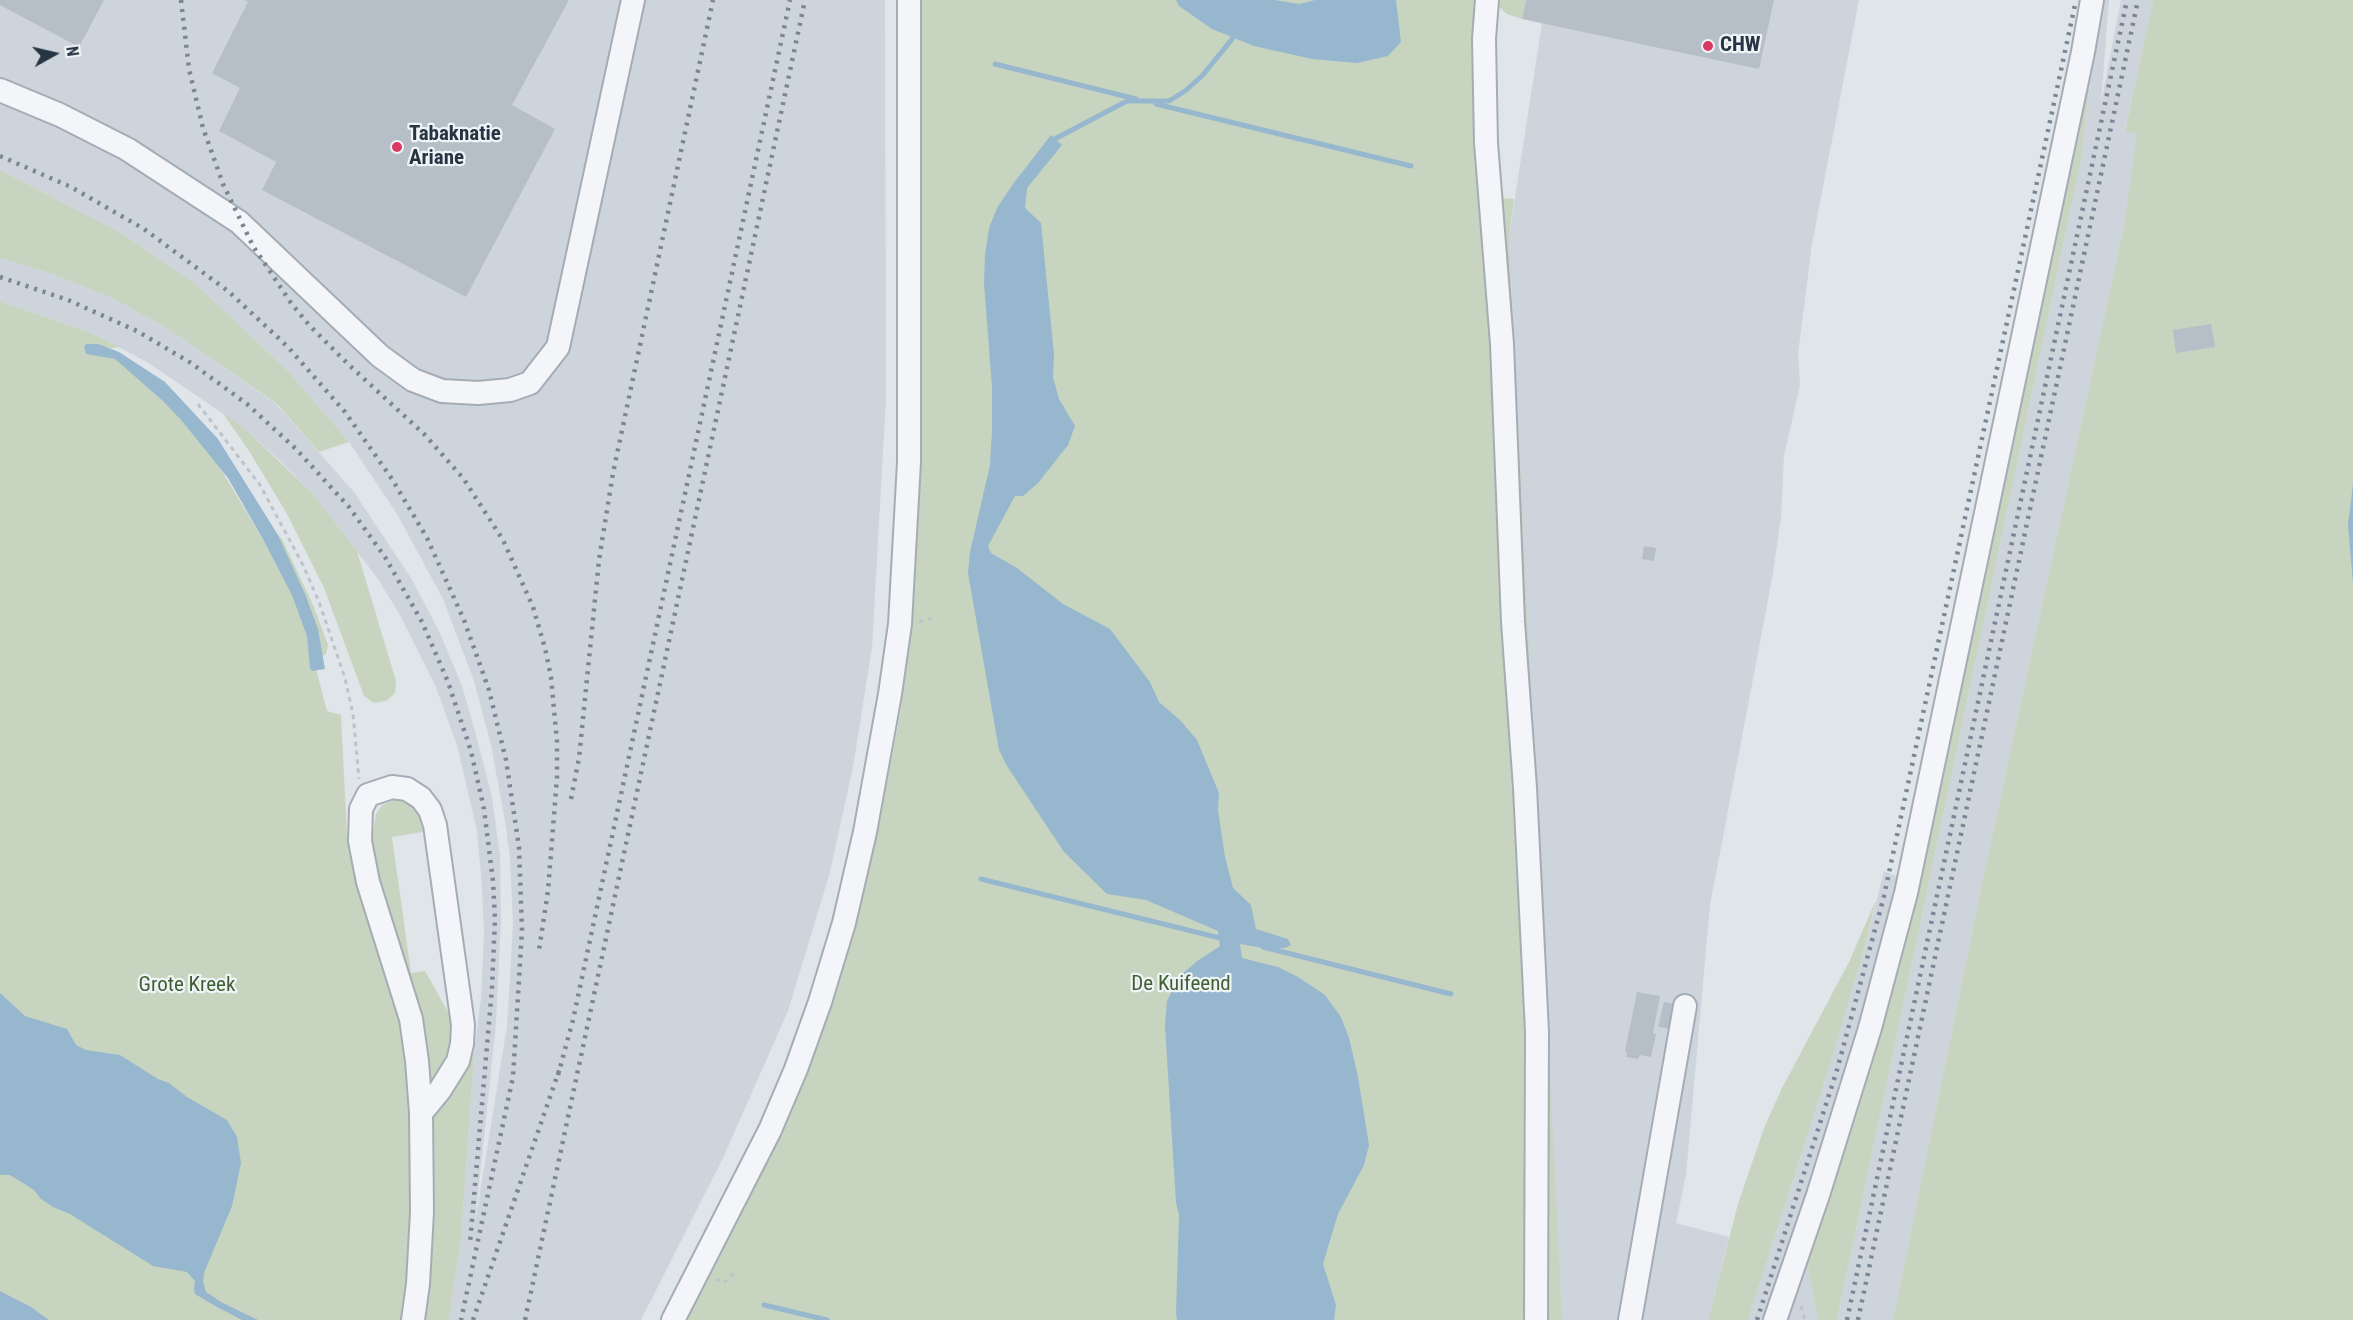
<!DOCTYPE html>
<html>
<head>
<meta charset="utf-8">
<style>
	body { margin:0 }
	#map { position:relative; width:2353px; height:1320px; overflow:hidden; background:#e0e5ea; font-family:"Roboto Condensed",sans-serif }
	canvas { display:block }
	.north { position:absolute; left:24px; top:24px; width:60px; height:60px; -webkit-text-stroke:4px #eff4f7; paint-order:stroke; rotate:82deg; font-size:16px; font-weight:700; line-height:24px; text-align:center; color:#273443 }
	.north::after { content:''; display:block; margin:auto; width:21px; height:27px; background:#273443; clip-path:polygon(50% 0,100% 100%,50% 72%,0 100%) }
</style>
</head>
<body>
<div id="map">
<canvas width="2353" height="1320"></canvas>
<div class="north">N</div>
</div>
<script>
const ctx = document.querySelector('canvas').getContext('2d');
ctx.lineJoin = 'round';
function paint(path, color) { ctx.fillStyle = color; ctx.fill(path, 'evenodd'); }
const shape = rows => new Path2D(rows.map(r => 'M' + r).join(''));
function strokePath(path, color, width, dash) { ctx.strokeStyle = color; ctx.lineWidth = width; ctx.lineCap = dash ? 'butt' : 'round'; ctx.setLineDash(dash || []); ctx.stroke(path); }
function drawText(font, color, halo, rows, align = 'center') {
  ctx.font = font + ' "Roboto Condensed",sans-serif'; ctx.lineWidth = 4.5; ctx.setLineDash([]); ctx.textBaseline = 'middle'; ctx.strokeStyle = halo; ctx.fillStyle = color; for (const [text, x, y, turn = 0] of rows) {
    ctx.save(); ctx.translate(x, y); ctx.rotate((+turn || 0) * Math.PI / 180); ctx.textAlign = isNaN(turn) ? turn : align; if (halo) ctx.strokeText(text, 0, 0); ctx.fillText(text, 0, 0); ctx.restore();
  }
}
const built = shape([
	[0,0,885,0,886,398,872,648,853,767,830,872,788,1011,723,1158,641,1320,449,1320,461,1238,474,1054,481,998,484,935,482,886,477,831,457,745,435,685,400,615,378,579,313,494,280,461,244,428,147,362,91,333,0,301,0,258,49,273,112,298,167,328,276,404,354,492,411,578,440,633,462,686,475,731,492,797,500,856,501,922,496,1023,475,1223,507,1026,513,924,510,858,505,821,491,745,474,681,443,599,397,514,349,442,290,373,196,284,118,231,0,170],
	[1550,0,1859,0,1812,244,1798,354,1800,385,1784,456,1781,518,1772,579,1710,905,1686,1175,1676,1223,1729,1237,1708,1320,1561,1320,1509,236,1542,23],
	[2100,0,2109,0,2101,103,2121,0,2153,0,2125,130,2138,133,2124,225,1982,883,1893,1320,1837,1320,2081,160],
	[1884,871,1898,877,1854,1044,1767,1320,1748,1320,1830,1065,1863,954],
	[1806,1257,1818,1320,1785,1320]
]);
const green = shape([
	[919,0,1478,0,1487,241,1532,1152,1528,1320,685,1320,773,1151,819,1043,845,957,879,824,901,709,912,601,919,473,921,359],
	[1497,0,1526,0,1522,19,1507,14,1499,7],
	[2153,0,2353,0,2353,1320,1893,1320,1982,883,2124,225,2137,134,2125,131],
	[2097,23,2081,160,1837,1320,1818,1320,1806,1257,1870,1044],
	[0,170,118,231,196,284,290,373,349,442,319,452,277,404,167,328,112,298,49,273,0,258],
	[1498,198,1514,199,1509,236,1511,279,1562,1320,1541,1320],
	[0,301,91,333,119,347,106,349,144,377,205,443,264,541,278,535,282,539,314,607,328,645,326,654,314,661,327,711,341,715,347,835,395,985,415,1111,408,1320,0,1320],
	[222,412,244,428,313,494,357,551,396,681,395,693,386,701,374,703,364,696,324,588,286,512,249,451],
	[399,798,416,803,429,831,392,837,411,973,425,971,451,1017,453,1027,449,1058,429,1089,369,857,376,814,382,805],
	[1876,900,1863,954,1830,1065,1748,1320,1708,1320,1738,1204,1764,1128,1782,1088,1849,962],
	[465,1053,474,1054,461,1238,449,1320,418,1320,428,1133,434,1115]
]);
const water = shape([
	[1176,0,1274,0,1299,4,1315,0,1396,0,1401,42,1388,56,1357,63,1312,59,1254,46,1212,29,1179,6],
	[1051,135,1062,145,1027,188,1025,208,1041,223,1054,355,1053,377,1059,399,1075,426,1068,445,1038,483,1023,496,1015,496,988,546,991,553,1017,568,1063,604,1110,629,1150,682,1159,702,1180,720,1197,740,1219,793,1218,810,1225,857,1233,888,1251,905,1256,929,1288,939,1291,945,1285,948,1263,948,1240,944,1242,958,1278,967,1298,977,1325,995,1341,1017,1349,1038,1358,1077,1369,1145,1364,1165,1338,1214,1323,1264,1336,1305,1334,1320,1177,1320,1176,1313,1179,1215,1176,1203,1165,1025,1167,1001,1179,977,1196,962,1220,946,1218,931,1146,900,1107,894,1064,852,1007,766,999,750,968,573,970,552,990,465,992,431,992,387,984,284,985,255,989,228,997,208,1013,184],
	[87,344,98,344,119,352,165,382,218,439,278,535,305,594,318,629,325,669,312,671,310,668,307,636,292,595,264,541,228,478,182,421,163,401,115,359,86,354,84,346],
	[2353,484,2353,584,2348,525],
	[0,993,25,1016,67,1029,76,1045,86,1050,120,1055,158,1079,169,1083,187,1097,227,1120,237,1137,241,1163,232,1206,204,1273,203,1282,206,1292,221,1302,258,1320,242,1320,217,1307,195,1294,194,1289,195,1281,187,1272,153,1266,70,1214,53,1207,41,1199,34,1190,20,1181,10,1175,0,1175],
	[0,1291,31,1307,49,1320,0,1320]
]);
const stream = shape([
	[995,64,1136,99],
	[1156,104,1411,166],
	[1049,142,1127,101,1169,101,1185,91,1202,76,1233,38],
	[981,879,1224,939],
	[1263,947,1451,994],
	[764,1305,827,1320]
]);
const building = shape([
	[0,0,104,0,79,47,0,5],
	[244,0,569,0,512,105,555,129,466,297,262,190,276,162,219,131,240,88,212,73,248,2],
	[1526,0,1774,0,1759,69,1522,19],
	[2211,324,2215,347,2176,353,2173,330],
	[1644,546,1656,548,1654,561,1642,559],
	[1637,992,1660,996,1653,1033,1656,1034,1651,1057,1640,1055,1638,1059,1626,1057,1627,1052,1625,1051],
	[1664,1002,1680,1005,1675,1030,1658,1027]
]);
const path = shape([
	[198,404,260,485,303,565,319,602,345,678,353,714,359,779],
	[919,622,932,618],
	[716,1279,724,1283,734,1273],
	[1801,1306,1805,1320]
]);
const minor = shape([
	[1487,0,1484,39,1486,143,1502,344,1513,622,1525,788,1537,1032,1536,1320],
	[0,90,60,115,127,149,239,222,380,356,413,380,442,391,478,393,510,390,530,383,558,347,633,0],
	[413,1320,418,1284,422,1212,421,1113,417,1061,411,1019,368,882,360,841,361,809,368,795,392,787,407,789,421,798,430,810,435,825,463,1025,462,1044,458,1061,440,1090,421,1113],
	[673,1320,770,1130,796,1069,820,1002,844,923,865,832,890,694,900,624,909,462,909,0],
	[1630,1320,1685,1006],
	[1775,1320,1818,1195,1870,1028,1906,893,2083,52,2092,0]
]);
const rail = shape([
	[181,0,189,69,203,128,223,184,253,246,291,303,309,325,349,365,424,434,463,478,503,540,533,607,545,648,551,677,557,742,557,777,548,891,539,950],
	[0,156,71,187,144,229,228,291,288,347,345,412,392,479,427,538,464,620,489,690,506,760,519,847,522,930,513,1077,461,1320],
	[0,277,68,300,137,331,191,363,247,404,296,449,349,507,385,557,422,622,448,682,471,751,484,809,493,881,495,919,492,988,470,1243],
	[571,799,579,758,599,560,613,473,713,0],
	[558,1075,573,1020,790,0],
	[473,1320,560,1068],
	[525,1320,805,0],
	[1757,1320,1837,1070,1884,896,2076,0],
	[1847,1320,2127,0],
	[1858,1320,2138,0]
]);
const markers = [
	[1708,46,6,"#db3961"],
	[397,147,6,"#db3961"]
];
const poiNames = [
	["CHW",1720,46],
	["Tabaknatie",409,135],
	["Ariane",409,159]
];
const parkNames = [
	["De Kuifeend",1181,985],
	["Grote Kreek",187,986]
];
paint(built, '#cdd4dc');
paint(green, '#c7d5c0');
paint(water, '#97b7ce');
strokePath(stream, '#97b7ce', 5);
paint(building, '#b6bec8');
strokePath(minor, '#a5acb5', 26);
strokePath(path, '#bec3c9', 3, [4.5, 4.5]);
strokePath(minor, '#f3f5f8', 22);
strokePath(rail, '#788695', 4.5, [3, 6]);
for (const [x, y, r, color] of markers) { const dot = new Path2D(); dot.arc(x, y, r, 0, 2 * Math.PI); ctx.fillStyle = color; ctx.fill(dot); strokePath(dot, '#eff4f7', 2); }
drawText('bold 21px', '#273443', '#eff4f7', poiNames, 'left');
drawText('21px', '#406033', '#eff4f7', parkNames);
</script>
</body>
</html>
